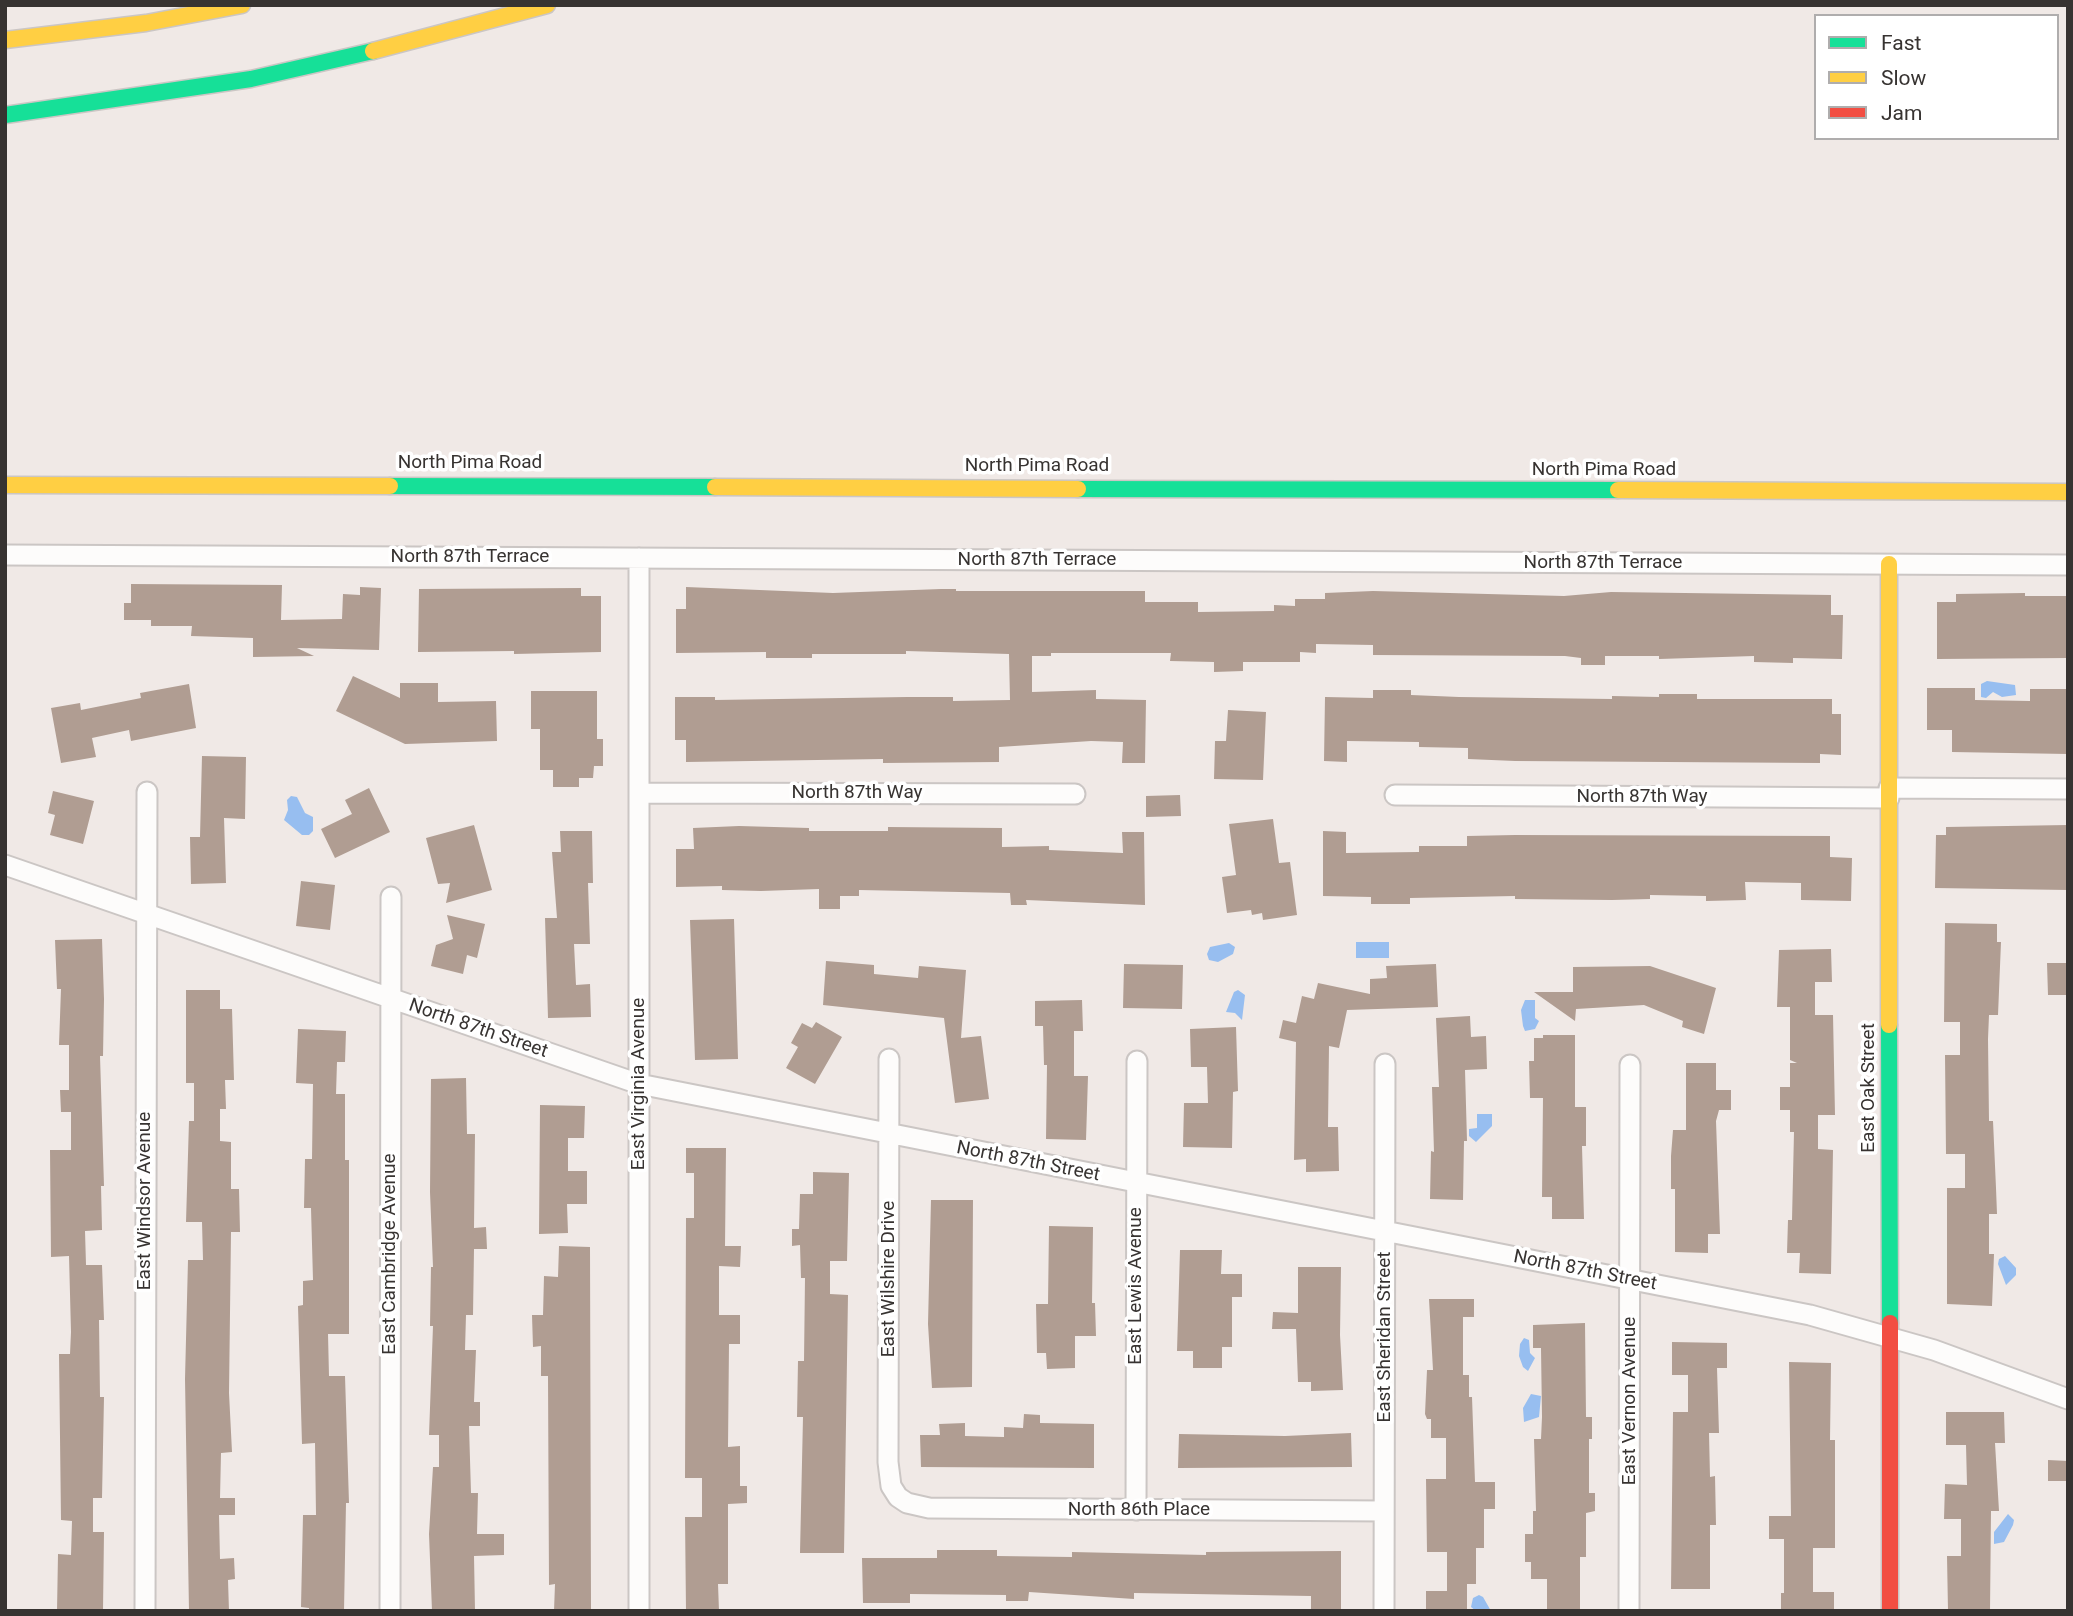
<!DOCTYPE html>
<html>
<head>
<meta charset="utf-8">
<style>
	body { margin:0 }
	#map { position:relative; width:2073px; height:1616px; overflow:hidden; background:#f0e9e6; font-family:Roboto,sans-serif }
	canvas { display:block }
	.frame { position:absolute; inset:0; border:7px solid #373331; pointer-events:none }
	.legend { position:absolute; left:1814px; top:14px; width:245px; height:126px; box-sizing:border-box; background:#fff; border:2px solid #afadad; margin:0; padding:9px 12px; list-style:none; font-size:21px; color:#373331 }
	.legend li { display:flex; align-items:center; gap:14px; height:35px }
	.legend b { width:35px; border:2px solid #afadad }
</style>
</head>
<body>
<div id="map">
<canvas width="2073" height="1616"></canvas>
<div class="frame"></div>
<ul class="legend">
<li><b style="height:9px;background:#16e098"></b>Fast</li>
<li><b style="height:9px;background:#ffcf43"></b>Slow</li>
<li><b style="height:9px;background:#f24e42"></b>Jam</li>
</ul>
</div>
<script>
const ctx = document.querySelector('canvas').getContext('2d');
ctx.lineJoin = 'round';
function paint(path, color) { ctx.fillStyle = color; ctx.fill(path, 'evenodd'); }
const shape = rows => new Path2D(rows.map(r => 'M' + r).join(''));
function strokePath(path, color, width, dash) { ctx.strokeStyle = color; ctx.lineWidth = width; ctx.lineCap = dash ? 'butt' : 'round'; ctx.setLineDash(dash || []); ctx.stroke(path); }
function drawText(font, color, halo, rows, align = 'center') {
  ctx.font = font + ' Roboto,sans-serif'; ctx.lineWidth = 7; ctx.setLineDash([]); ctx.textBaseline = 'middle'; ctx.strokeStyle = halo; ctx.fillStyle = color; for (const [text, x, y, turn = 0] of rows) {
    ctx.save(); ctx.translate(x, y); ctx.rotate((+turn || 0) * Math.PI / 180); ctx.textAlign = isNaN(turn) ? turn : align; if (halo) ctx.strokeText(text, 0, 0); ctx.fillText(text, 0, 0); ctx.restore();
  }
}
const water = shape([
	[1987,681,2015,685,2016,695,2002,697,1993,692,1986,698,1981,697,1981,684],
	[291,796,297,797,305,813,313,817,313,831,309,835,302,835,284,820,288,810,287,800],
	[1356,942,1389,942,1389,958,1356,958],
	[1229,943,1235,947,1233,954,1218,962,1209,960,1207,954,1210,947],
	[1238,990,1245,995,1242,1020,1235,1013,1226,1012,1234,992],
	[1525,1000,1535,1000,1535,1018,1539,1021,1535,1029,1525,1031,1523,1026,1521,1010],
	[1477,1114,1492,1114,1492,1126,1476,1142,1469,1136,1469,1129,1477,1128],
	[2005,1256,2016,1268,2016,1275,2006,1285,1998,1264,1999,1259],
	[1524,1338,1529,1340,1530,1353,1535,1358,1528,1371,1523,1367,1519,1356,1520,1344],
	[1531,1394,1541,1396,1539,1417,1524,1422,1523,1408],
	[2008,1514,2014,1520,2013,1525,2004,1542,1994,1544,1994,1532],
	[1479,1595,1483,1597,1491,1611,1476,1611,1471,1607,1473,1598]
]);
const building = shape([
	[131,584,282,585,281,620,342,619,343,594,360,595,360,587,381,588,379,650,297,648,314,656,253,657,253,638,191,636,192,626,151,626,151,620,124,620,124,603,131,603],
	[686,587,833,593,941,589,956,589,956,591,1145,591,1145,602,1198,602,1198,612,1274,611,1274,605,1295,606,1295,599,1325,599,1325,593,1373,591,1564,596,1611,592,1831,595,1831,615,1843,615,1842,659,1793,658,1793,663,1754,662,1754,656,1659,659,1659,656,1605,656,1605,665,1581,665,1581,658,1565,656,1373,655,1373,645,1316,644,1316,653,1300,652,1300,662,1243,662,1243,671,1214,672,1214,662,1170,661,1171,653,1051,653,1051,656,1032,656,1032,692,1096,690,1096,699,1146,700,1145,763,1122,763,1123,742,1091,741,999,747,999,762,883,763,883,759,686,762,686,740,675,740,675,697,715,697,715,700,907,697,953,697,953,701,1010,700,1009,654,906,651,906,654,812,654,812,658,766,658,766,652,676,653,676,609,686,609],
	[581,588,581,596,601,596,601,652,514,654,514,651,418,652,419,589],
	[2025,593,2025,596,2068,596,2068,658,1937,659,1937,602,1956,602,1956,594],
	[353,676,400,698,400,683,438,683,438,702,496,701,497,741,405,744,336,711],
	[189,684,196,728,131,741,129,730,92,738,96,757,61,763,51,708,80,703,81,710,141,698,140,693],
	[1927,688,1975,688,1975,700,2030,701,2030,689,2068,689,2068,754,1952,752,1952,730,1927,730],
	[1373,690,1411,690,1411,695,1459,697,1612,699,1612,696,1659,697,1659,694,1697,694,1697,699,1832,699,1832,714,1841,714,1841,755,1820,754,1820,763,1515,761,1468,759,1468,748,1419,747,1419,742,1347,741,1347,762,1324,761,1325,697,1373,698],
	[531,691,597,691,597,739,603,739,603,766,594,766,593,778,579,778,579,787,553,787,553,770,540,770,540,729,531,729],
	[1228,710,1266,712,1263,780,1214,779,1215,741,1226,741],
	[202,756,246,757,245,819,224,818,226,883,191,884,190,837,200,837],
	[369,788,390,832,335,858,321,829,352,814,345,800],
	[53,791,94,801,83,844,50,835,55,815,48,813],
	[1180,795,1181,816,1146,817,1146,796],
	[1273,819,1279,863,1290,862,1297,915,1263,920,1262,913,1252,915,1251,910,1227,913,1222,877,1236,875,1229,824],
	[474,825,492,890,446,903,450,883,438,884,426,838],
	[2068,825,2068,890,1935,888,1936,835,1946,835,1946,827],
	[739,826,809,828,809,831,888,831,888,827,1002,828,1002,847,1049,846,1049,850,1123,853,1122,832,1144,832,1145,905,1026,900,1027,905,1011,905,1010,893,859,890,859,896,840,896,840,909,819,909,819,889,761,891,722,890,722,886,676,887,676,849,694,849,693,828],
	[560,831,592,831,593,883,588,883,590,944,574,944,576,985,590,984,591,1017,548,1018,545,918,557,918,552,852,561,852],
	[1323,831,1346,832,1346,853,1419,852,1419,846,1467,846,1467,836,1515,835,1830,836,1830,857,1852,858,1851,901,1801,900,1801,883,1745,882,1746,900,1706,901,1706,896,1650,895,1650,899,1612,900,1515,899,1515,896,1410,898,1410,904,1371,904,1371,897,1323,896],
	[301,881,335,885,330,930,296,926],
	[447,915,485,924,477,958,467,955,463,974,431,966,436,945,453,939],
	[734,919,738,1059,695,1060,690,920],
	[1945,923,1997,924,1997,942,2001,942,1998,1015,1989,1015,1988,1039,1989,1121,1993,1121,1996,1188,1997,1214,1989,1214,1989,1254,1994,1254,1992,1306,1947,1304,1947,1188,1965,1188,1965,1154,1946,1154,1945,1055,1960,1055,1960,1022,1944,1022],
	[102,939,104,999,103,1056,100,1056,104,1186,101,1186,102,1230,85,1231,86,1265,102,1265,104,1320,99,1320,100,1397,104,1397,102,1498,93,1498,93,1532,104,1532,103,1611,57,1611,58,1554,71,1555,72,1521,61,1520,59,1354,70,1354,71,1332,69,1256,51,1257,50,1150,71,1150,71,1112,61,1112,60,1090,69,1090,69,1045,59,1045,61,989,57,989,55,940],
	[1831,949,1832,982,1815,982,1815,1015,1833,1015,1835,1115,1818,1115,1818,1149,1833,1150,1831,1274,1799,1273,1800,1253,1787,1253,1788,1220,1792,1220,1794,1132,1790,1132,1790,1110,1780,1110,1780,1087,1790,1087,1790,1063,1797,1063,1790,1060,1790,1007,1777,1007,1779,950],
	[826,961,874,965,874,974,918,978,919,966,966,970,961,1038,981,1036,989,1099,955,1103,944,1018,823,1005],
	[2047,963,2068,963,2068,995,2048,995],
	[1124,964,1183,965,1182,1009,1123,1008],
	[1436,964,1438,1007,1347,1010,1339,1048,1329,1046,1328,1127,1338,1127,1339,1171,1306,1172,1306,1159,1294,1160,1296,1042,1279,1038,1283,1020,1296,1023,1302,996,1314,999,1318,983,1370,994,1370,979,1387,978,1386,966],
	[1650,966,1716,988,1704,1034,1682,1027,1683,1021,1644,1005,1576,1009,1575,1021,1534,992,1573,992,1573,967],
	[186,990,220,990,220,1009,232,1009,234,1080,225,1080,226,1109,220,1109,220,1141,231,1142,231,1189,239,1189,240,1232,231,1232,229,1393,232,1452,221,1453,220,1498,235,1498,235,1515,219,1515,220,1559,234,1558,235,1579,228,1580,229,1611,189,1611,185,1379,188,1260,203,1260,202,1222,186,1222,189,1121,194,1121,194,1083,186,1083],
	[1082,1000,1083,1031,1074,1031,1074,1076,1088,1076,1086,1140,1046,1139,1047,1065,1044,1065,1043,1026,1035,1026,1035,1001],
	[1470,1016,1471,1037,1486,1036,1487,1069,1465,1070,1467,1141,1464,1141,1463,1200,1430,1199,1431,1151,1434,1152,1432,1087,1439,1087,1436,1018],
	[816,1022,842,1037,815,1084,786,1068,798,1047,791,1043,802,1023,812,1028],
	[1236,1027,1238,1091,1233,1092,1232,1148,1183,1147,1184,1103,1208,1103,1207,1067,1191,1067,1190,1029],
	[298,1029,346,1031,345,1062,337,1062,336,1094,345,1094,345,1160,349,1160,349,1334,328,1334,329,1376,345,1376,349,1503,346,1503,344,1611,309,1611,309,1608,301,1607,303,1515,316,1515,315,1443,302,1444,298,1306,303,1305,303,1281,313,1280,311,1208,304,1208,305,1159,312,1159,313,1084,296,1083],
	[1543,1035,1575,1035,1575,1107,1586,1107,1586,1146,1582,1146,1584,1219,1552,1219,1552,1197,1542,1197,1543,1098,1530,1098,1529,1061,1534,1061,1534,1038,1543,1038],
	[1686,1063,1716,1063,1716,1090,1731,1090,1731,1110,1719,1110,1716,1121,1720,1234,1708,1234,1708,1253,1675,1252,1675,1189,1671,1189,1671,1156,1673,1130,1686,1130],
	[466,1078,467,1134,475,1134,474,1228,486,1227,487,1249,474,1249,473,1315,466,1315,465,1350,476,1350,474,1402,480,1402,480,1426,469,1426,471,1493,478,1493,477,1534,504,1534,504,1555,474,1556,475,1611,432,1611,429,1534,433,1467,439,1467,439,1435,429,1435,433,1326,430,1326,431,1267,433,1267,430,1192,431,1079],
	[540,1105,585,1106,584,1138,568,1138,568,1171,587,1171,587,1204,567,1204,568,1233,539,1234],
	[686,1148,726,1148,725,1246,741,1246,740,1267,719,1266,719,1315,740,1315,740,1344,729,1344,728,1447,740,1446,740,1486,747,1486,747,1503,728,1504,728,1584,718,1584,719,1611,686,1611,685,1517,702,1517,702,1478,685,1478,686,1218,694,1218,694,1173,686,1173],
	[813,1172,849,1173,847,1261,830,1261,830,1294,848,1295,844,1553,800,1553,803,1417,797,1417,798,1361,804,1361,805,1278,801,1278,800,1245,792,1246,792,1229,799,1229,800,1194,813,1194],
	[931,1200,973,1200,972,1387,932,1388,928,1324],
	[1049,1226,1093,1227,1092,1303,1095,1303,1096,1336,1075,1336,1075,1368,1047,1369,1046,1353,1037,1353,1036,1304,1048,1304],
	[559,1246,590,1247,591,1611,554,1611,555,1584,549,1585,548,1376,541,1376,541,1346,533,1347,532,1315,543,1315,544,1276,558,1277],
	[1180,1250,1222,1250,1221,1274,1242,1274,1242,1297,1232,1297,1232,1347,1222,1347,1222,1368,1193,1368,1193,1351,1177,1351],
	[1298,1267,1341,1267,1340,1335,1343,1390,1311,1391,1311,1382,1298,1382,1296,1329,1272,1329,1273,1312,1298,1313],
	[1429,1299,1474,1299,1474,1317,1463,1317,1463,1375,1469,1375,1469,1397,1472,1397,1475,1482,1495,1482,1495,1509,1484,1509,1484,1548,1476,1548,1476,1584,1467,1584,1467,1611,1426,1611,1426,1591,1447,1591,1447,1552,1427,1552,1426,1479,1446,1479,1446,1438,1431,1438,1431,1419,1427,1419,1425,1414,1427,1370,1433,1370],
	[1585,1323,1586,1417,1592,1417,1592,1439,1589,1439,1589,1493,1595,1493,1595,1511,1586,1513,1586,1557,1580,1557,1580,1611,1547,1611,1547,1579,1531,1579,1531,1562,1525,1562,1525,1534,1533,1534,1533,1511,1536,1511,1534,1439,1541,1439,1542,1417,1541,1348,1533,1348,1533,1325],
	[1672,1342,1727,1343,1727,1368,1717,1368,1719,1433,1709,1433,1710,1477,1715,1476,1716,1525,1710,1525,1710,1589,1671,1589,1673,1412,1688,1412,1688,1375,1672,1375],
	[1789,1362,1831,1363,1830,1440,1835,1440,1835,1548,1813,1548,1813,1592,1834,1592,1834,1611,1781,1611,1781,1593,1784,1593,1784,1539,1769,1539,1769,1516,1791,1516],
	[1946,1412,2004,1412,2005,1443,1995,1443,1999,1511,1991,1511,1990,1611,1948,1611,1947,1556,1961,1556,1961,1519,1944,1519,1945,1484,1967,1485,1966,1445,1946,1445],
	[1024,1414,1040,1415,1040,1423,1094,1424,1094,1468,921,1467,920,1435,940,1435,939,1424,965,1423,965,1436,1004,1437,1004,1427,1023,1428],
	[1351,1433,1352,1467,1178,1468,1179,1434,1285,1436],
	[2048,1460,2068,1461,2068,1481,2048,1481],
	[937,1550,997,1550,997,1556,1072,1557,1072,1552,1206,1555,1206,1552,1341,1551,1341,1611,1311,1611,1311,1596,1134,1593,1134,1599,1029,1592,1028,1601,1006,1601,1006,1595,910,1594,910,1603,863,1603,862,1558,937,1558]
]);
const street = shape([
	[5,555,2068,565],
	[1889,788,2068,789],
	[639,793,1075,794],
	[1395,795,1889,798],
	[5,865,639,1084,1810,1315,1934,1350,2068,1399],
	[889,1059,888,1462,891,1486,898,1497,907,1503,929,1508,1383,1511],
	[1136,1510,1137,1061],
	[145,1611,147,792],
	[390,1611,391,897],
	[639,1611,639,558],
	[1384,1611,1385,1064],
	[1629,1611,1630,1065]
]);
const fast = shape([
	[5,115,251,79,373,51],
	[390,486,715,487],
	[1078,489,1618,490],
	[1889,1025,1890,1323]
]);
const slow = shape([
	[5,40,146,23,242,5],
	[373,51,547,5],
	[5,485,390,486],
	[715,487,1078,489],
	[1618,490,2068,492],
	[1889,564,1889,1025]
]);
const jam = shape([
	[1890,1323,1890,1611]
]);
const streetNames = [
	["North Pima Road",470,463],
	["North Pima Road",1037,466],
	["North Pima Road",1604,470],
	["North 87th Terrace",470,557],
	["North 87th Terrace",1037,560],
	["North 87th Terrace",1603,563],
	["North 87th Way",857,793],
	["North 87th Way",1642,797],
	["North 87th Street",478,1029,19],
	["East Virginia Avenue",639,1084,-90],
	["East Oak Street",1869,1088,-90],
	["North 87th Street",1028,1162,11],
	["East Windsor Avenue",145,1201,-90],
	["East Cambridge Avenue",390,1254,-90],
	["North 87th Street",1585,1271,11],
	["East Wilshire Drive",889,1279,-90],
	["East Lewis Avenue",1136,1286,-90],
	["East Sheridan Street",1385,1337,-90],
	["East Vernon Avenue",1630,1401,-90],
	["North 86th Place",1139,1510]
];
paint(water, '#97bef0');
paint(building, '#b09d92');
strokePath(street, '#cbc6c4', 23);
strokePath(fast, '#cbc6c4', 19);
strokePath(slow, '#cbc6c4', 19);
strokePath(jam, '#cbc6c4', 19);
strokePath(street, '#fdfcfb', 19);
strokePath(fast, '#16e098', 16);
strokePath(slow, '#ffcf43', 16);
strokePath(jam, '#f24e42', 16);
drawText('19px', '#373331', '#fff', streetNames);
</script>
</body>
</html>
